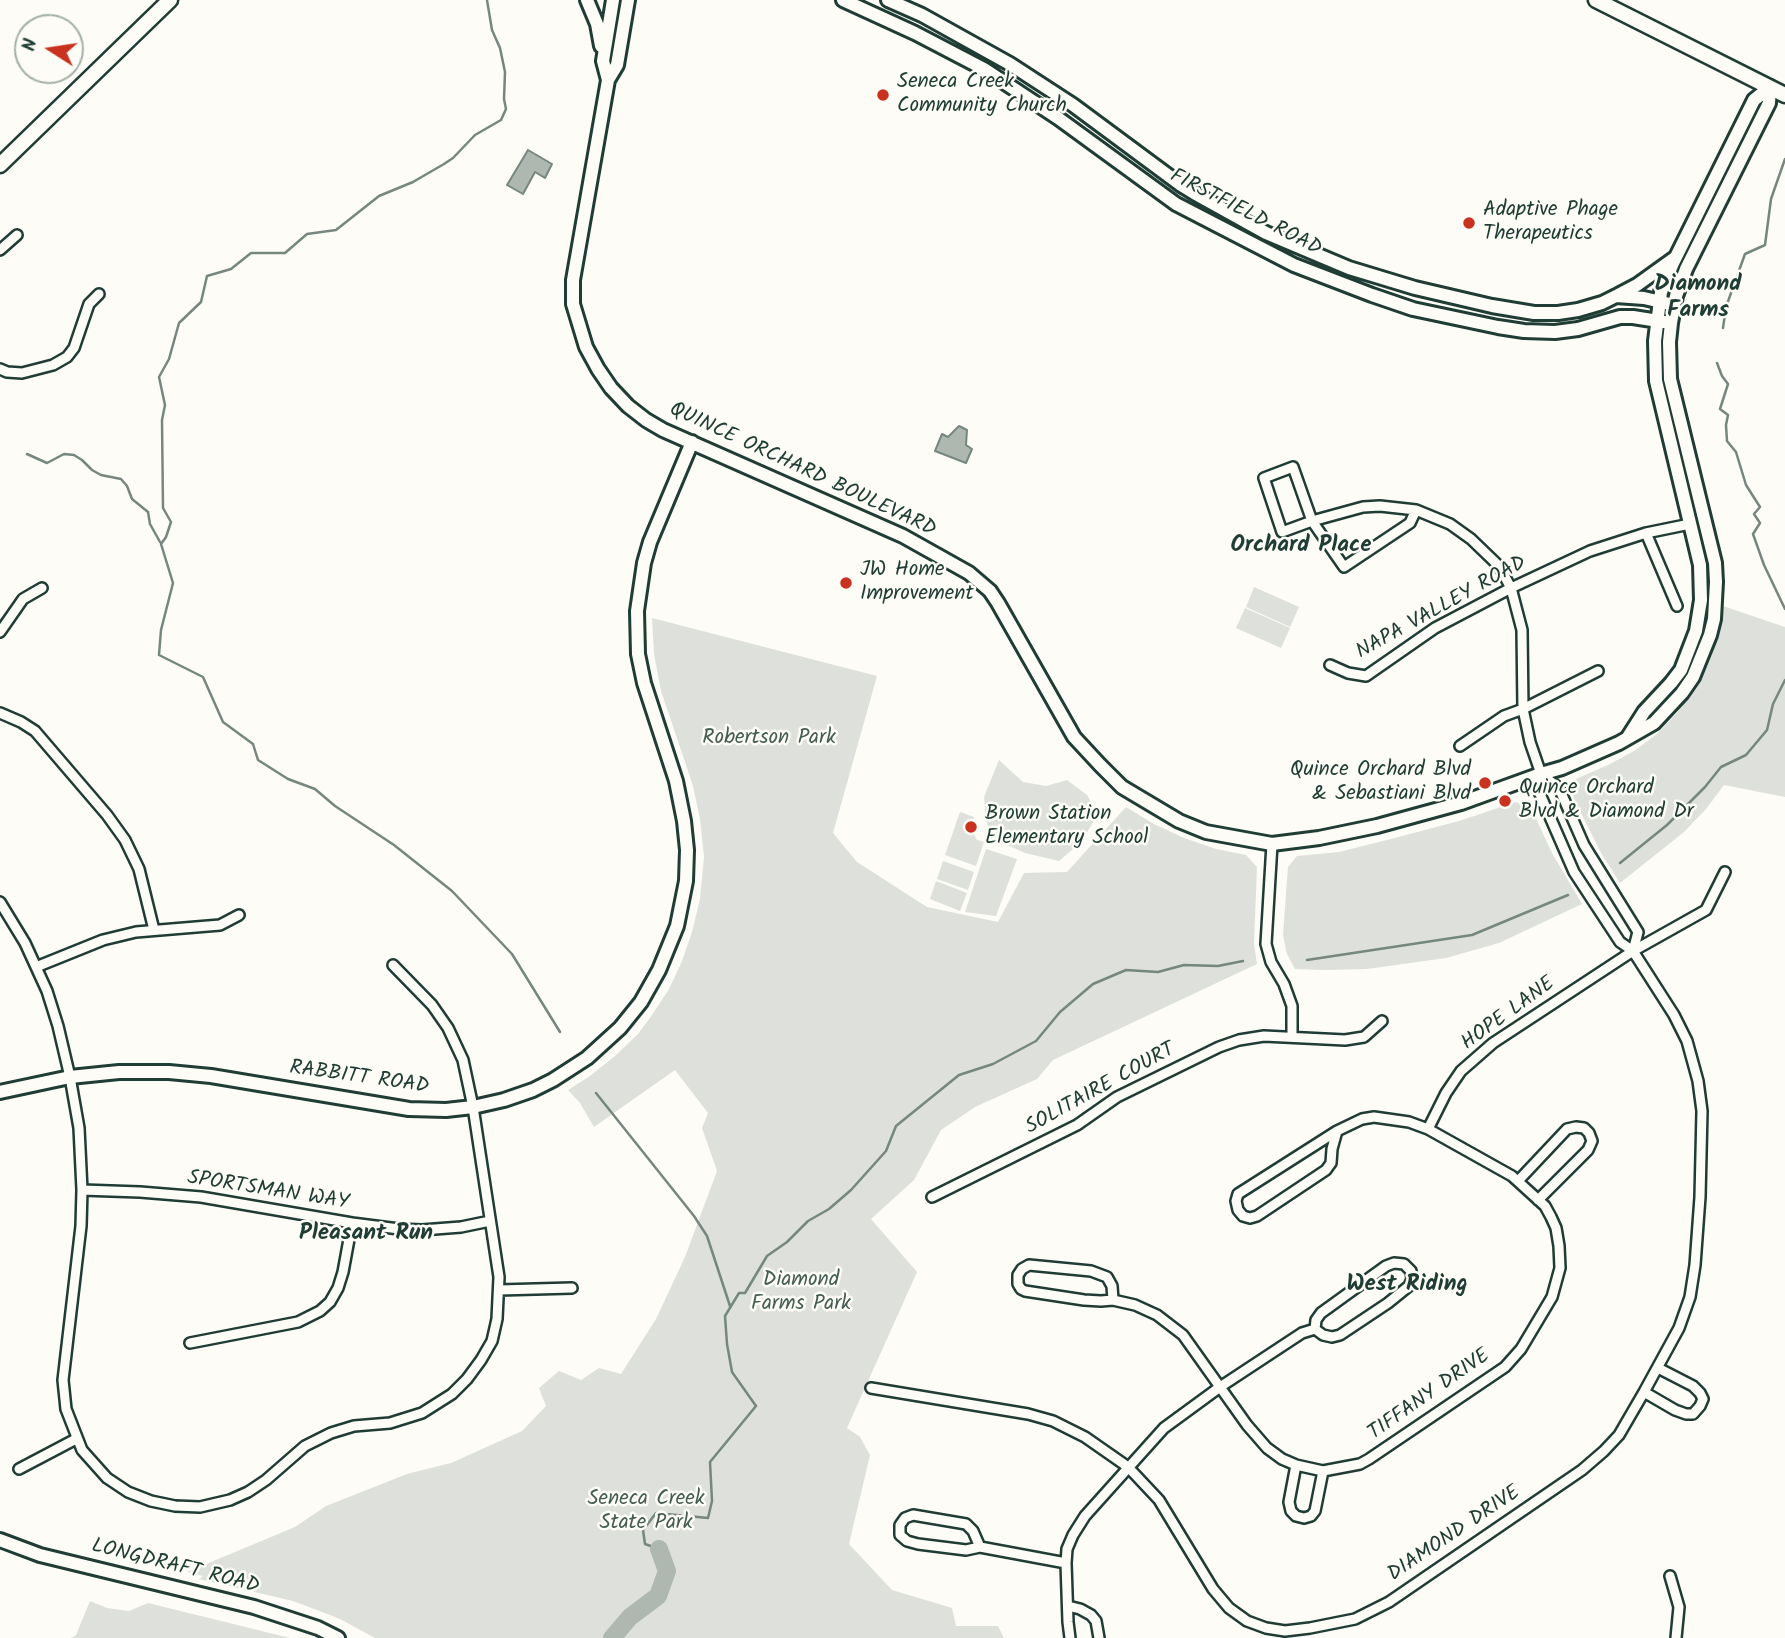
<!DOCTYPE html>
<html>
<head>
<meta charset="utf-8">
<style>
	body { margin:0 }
	#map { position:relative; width:1785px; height:1638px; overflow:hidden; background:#fdfcf7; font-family:Kalam,sans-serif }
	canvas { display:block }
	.north { position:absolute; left:14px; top:14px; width:70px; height:70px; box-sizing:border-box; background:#fdfcf7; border:2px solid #a4b0a9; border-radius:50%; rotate:282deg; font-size:19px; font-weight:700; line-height:28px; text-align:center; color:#1f3d34 }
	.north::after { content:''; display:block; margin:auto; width:24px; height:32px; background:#c8321e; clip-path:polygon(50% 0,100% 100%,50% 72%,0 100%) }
</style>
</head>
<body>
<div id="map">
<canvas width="1785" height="1638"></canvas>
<div class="north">N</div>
</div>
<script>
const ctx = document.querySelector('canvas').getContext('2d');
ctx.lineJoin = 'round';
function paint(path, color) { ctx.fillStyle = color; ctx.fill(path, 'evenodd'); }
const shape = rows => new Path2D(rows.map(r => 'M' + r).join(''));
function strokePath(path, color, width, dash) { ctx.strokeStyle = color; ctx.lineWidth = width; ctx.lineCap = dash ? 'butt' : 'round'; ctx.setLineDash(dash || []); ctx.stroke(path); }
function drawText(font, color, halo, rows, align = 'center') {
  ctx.font = font + ' Kalam,sans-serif'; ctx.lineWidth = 5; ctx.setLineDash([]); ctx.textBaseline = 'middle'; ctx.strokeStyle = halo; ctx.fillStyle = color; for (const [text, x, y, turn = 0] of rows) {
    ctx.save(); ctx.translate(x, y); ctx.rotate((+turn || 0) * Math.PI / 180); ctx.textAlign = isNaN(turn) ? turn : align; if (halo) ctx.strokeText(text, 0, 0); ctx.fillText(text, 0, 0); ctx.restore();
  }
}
const green = shape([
	[1254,587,1299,607,1290,627,1246,607],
	[1723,606,1785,627,1785,797,1724,785,1706,809,1684,832,1620,883,1601,853,1577,805,1571,791,1576,779,1608,765,1634,751,1657,734,1677,713,1694,690,1708,665,1718,635],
	[1245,608,1290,628,1281,648,1236,628],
	[652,618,877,676,833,833,857,862,927,907,998,922,1024,873,1067,872,1126,807,1154,824,1184,838,1216,849,1246,855,1257,867,1254,944,1257,964,1053,1060,1037,1079,975,1107,941,1130,914,1180,871,1219,917,1272,847,1428,860,1437,870,1455,849,1544,892,1590,952,1608,956,1626,998,1626,1004,1638,375,1638,340,1619,317,1610,293,1601,199,1579,203,1576,187,1572,295,1527,326,1506,407,1474,451,1463,522,1431,546,1406,539,1388,559,1371,581,1380,599,1368,621,1374,656,1319,685,1257,717,1171,702,1128,708,1113,675,1070,594,1127,580,1103,568,1090,590,1076,615,1056,638,1034,652,1015,669,989,682,961,692,932,700,899,704,857,700,819,693,786,661,691,654,654],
	[999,760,1023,782,1046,786,1067,780,1087,795,1098,814,1081,842,1059,861,1025,853,1003,843,991,835,986,820,984,797],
	[1516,802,1532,810,1552,853,1582,904,1499,943,1446,958,1367,969,1326,970,1295,969,1287,954,1283,935,1288,867,1297,856,1339,852,1387,840,1459,821],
	[960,812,974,817,971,829,977,840,984,842,976,866,945,855],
	[986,849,1017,859,996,916,965,912],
	[943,861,974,872,968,890,937,879],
	[936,881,967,893,960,911,930,899],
	[90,1601,107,1608,129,1611,148,1603,290,1638,71,1638,76,1635]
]);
const water = shape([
	[528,150,552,164,545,178,535,172,523,194,507,185,528,150],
	[959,426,967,430,966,445,972,449,966,463,935,451,942,434,948,437,959,426]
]);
const stream = shape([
	[487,0,492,30,500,48,505,72,504,99,506,109,501,120,475,135,453,158,444,164,413,182,379,196,336,230,307,234,285,253,251,253,231,269,207,276,201,302,179,323,169,359,159,377,165,405,162,420,163,508,171,522,166,537,161,544,173,583,161,630,159,655,203,677,223,722,253,744,258,760,288,779,315,789,335,806,394,845,452,891,512,954,560,1032],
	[1723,328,1726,307,1745,254,1765,245,1771,199,1785,159],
	[1717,363,1722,376,1728,384,1720,409,1728,415,1726,425,1727,441,1736,452,1746,485,1760,507,1754,514,1760,523,1753,534,1764,565,1785,609],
	[27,454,47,463,64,454,74,455,82,460,92,470,101,475,121,479,127,486,132,499,148,512,150,524,160,542],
	[1620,863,1667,825,1705,787,1721,767,1746,755,1767,730,1773,704,1785,680],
	[1307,960,1472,935,1568,895],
	[596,1093,694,1216,707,1236,730,1306],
	[659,1549,645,1544,643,1530,656,1513,708,1518,712,1501,710,1462,756,1406,732,1372,727,1344,725,1316,739,1293,745,1293,767,1256,787,1242,808,1221,829,1209,851,1190,886,1151,896,1126,959,1075,993,1064,1036,1041,1060,1012,1093,984,1126,970,1158,972,1184,965,1218,966,1243,961]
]);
const river = shape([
	[612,1638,630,1617,658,1596,667,1571,659,1549]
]);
const street = shape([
	[0,250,17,235],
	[0,369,7,372,22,373,53,365,67,357,74,348,89,304,99,294],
	[1293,467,1312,521,1282,532,1264,478,1293,467],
	[1646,533,1677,606],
	[0,632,23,599,42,588],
	[1330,665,1348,673,1366,676,1435,628,1511,588,1590,551,1646,533,1690,524],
	[0,713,21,722,35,731,107,815,125,840,139,869,154,930],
	[1460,746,1504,716,1523,709,1598,671],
	[1541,774,1559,788,1584,845,1638,932,1633,951],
	[1272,844,1266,944,1271,962,1284,984,1292,1006,1292,1037],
	[0,902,25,943,47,991,58,1026,70,1077,79,1128,82,1190,81,1226,63,1380,66,1409,82,1450,107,1478,128,1492,151,1501,175,1506,200,1507,230,1500,248,1492,266,1480,305,1446,331,1433,354,1426,390,1423,422,1413,452,1394,467,1379,481,1360,492,1341,497,1319,499,1277,473,1107,463,1060,448,1028,432,1005,393,965],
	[36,967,103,940,136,932,220,925,239,915],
	[1428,1129,1446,1093,1461,1071,1493,1043,1633,951,1706,910,1725,872],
	[1518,1181,1567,1129,1576,1127,1584,1128,1589,1133,1592,1141,1588,1150,1538,1200],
	[82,1190,140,1192,201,1197,352,1223,399,1229,422,1230,461,1227,490,1221],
	[932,1197,1077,1125,1117,1097,1219,1047,1239,1040,1264,1036,1345,1040,1364,1037,1382,1021],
	[499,1290,572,1288],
	[1113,1300,1112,1286,1107,1277,1091,1271,1029,1265,1022,1269,1018,1275,1018,1284,1021,1289,1025,1291,1084,1300,1101,1301,1113,1300,1135,1305,1157,1315,1183,1335,1247,1425,1267,1448,1282,1459,1296,1465,1323,1471,1360,1464,1369,1459,1505,1367,1521,1349,1552,1297,1560,1268,1559,1246,1556,1228,1551,1217,1545,1206,1512,1176,1428,1129,1409,1122,1374,1117,1362,1119,1337,1131,1238,1194,1236,1201,1238,1210,1243,1216,1250,1218,1257,1216,1326,1170,1331,1163,1332,1149,1337,1131],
	[190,1343,298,1322,320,1311,330,1302,338,1288,343,1272,352,1223],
	[871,1388,1028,1414,1053,1421,1085,1437,1128,1467,1159,1500,1213,1589,1229,1608,1247,1621,1266,1628,1285,1631,1310,1628,1355,1619,1389,1602,1582,1470,1604,1451,1619,1435,1644,1392,1679,1328,1690,1297,1695,1265,1700,1197,1702,1111,1698,1081,1687,1041,1674,1015,1633,951,1620,942,1574,872,1540,794,1541,774,1530,742,1523,709,1522,630,1511,588,1499,566,1471,539,1450,524,1416,510,1380,506,1363,507,1312,521,1344,567,1410,523,1416,510],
	[1644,1392,1675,1410,1686,1414,1693,1414,1700,1406,1703,1399,1700,1393,1693,1386,1658,1368],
	[1296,1465,1289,1502,1291,1511,1296,1516,1304,1518,1311,1516,1315,1511,1323,1471],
	[19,1469,76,1439],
	[980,1547,973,1531,966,1524,913,1515,905,1518,900,1525,900,1535,907,1541,918,1544,966,1550,980,1547,1066,1563],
	[1670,1576,1679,1607,1676,1638],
	[1068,1606,1080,1609,1091,1615,1096,1621,1099,1638],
	[1070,1638,1068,1622,1066,1563,1067,1549,1073,1535,1085,1516,1164,1428,1220,1387,1302,1333,1315,1329,1323,1335,1332,1337,1340,1335,1388,1303,1409,1286,1412,1279,1411,1271,1404,1264,1394,1263,1386,1266,1321,1313,1316,1320,1315,1329]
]);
const secondary = shape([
	[587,0,597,24,601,46],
	[628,0,617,65,608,80,573,280,573,304,586,347,598,369,611,388,628,406,646,420,663,430,903,536,969,573,990,591,998,603,1074,737,1100,765,1122,787,1179,821,1206,832,1272,844,1319,838,1377,826,1461,803,1541,774,1562,768,1619,743,1654,723,1682,693,1693,677,1710,635,1714,619,1716,582,1715,563,1670,379,1669,342,1671,323,1676,296,1686,269,1769,103,1770,87],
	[843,0,915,33,984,69,1058,118,1176,204,1294,265,1372,295,1413,309,1498,327,1524,331,1555,332,1578,329,1620,317,1633,317,1671,323],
	[888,0,922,15,1010,64,1073,105,1181,185,1194,193,1266,233,1349,268,1415,288,1492,306,1534,313,1558,313,1578,310,1602,303,1616,296,1644,298,1674,305],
	[608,80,603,61,613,0],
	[1618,295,1637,285,1676,257],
	[1628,737,1644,712,1671,683,1681,670,1696,631,1701,600,1700,565,1656,381,1655,341,1661,292,1673,263,1754,100,1770,87],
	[0,1092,70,1077,119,1072,169,1072,211,1076,409,1109,446,1110,473,1107,504,1100,533,1090,553,1080,587,1058,620,1028,641,1002,659,970,677,926,686,881,687,850,684,821,676,781,644,683,638,654,637,611,644,563,650,542,692,442],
	[0,1540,40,1555,254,1607,318,1628,338,1638]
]);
const primary = shape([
	[1596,0,1785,95],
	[0,165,170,0]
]);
const markers = [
	[883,95,7,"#c8321e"],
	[1469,223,7,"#c8321e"],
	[846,583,7,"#c8321e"],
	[1485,783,7,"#c8321e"],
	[1505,801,7,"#c8321e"],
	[971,827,7,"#c8321e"]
];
const poiNames = [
	["Seneca Creek",897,83],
	["Community Church",897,107],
	["Adaptive Phage",1483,211],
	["Therapeutics",1483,235],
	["JW Home",860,571],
	["Improvement",860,595],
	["Quince Orchard Blvd",1471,771,"right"],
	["& Sebastiani Blvd",1471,795,"right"],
	["Quince Orchard",1519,789],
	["Blvd & Diamond Dr",1519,813],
	["Brown Station",985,815],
	["Elementary School",985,839]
];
const streetNames = [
	["FIRSTFIELD ROAD",1245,214,27],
	["QUINCE ORCHARD BOULEVARD",802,471,25],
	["NAPA VALLEY ROAD",1442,609,-29],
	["HOPE LANE",1509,1015,-36],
	["RABBITT ROAD",359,1079,8],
	["SOLITAIRE COURT",1101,1090,-29],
	["SPORTSMAN WAY",268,1192,9],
	["TIFFANY DRIVE",1430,1396,-35],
	["DIAMOND DRIVE",1455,1535,-34],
	["LONGDRAFT ROAD",175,1568,14]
];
const parkNames = [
	["Robertson Park",769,739],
	["Diamond",801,1281],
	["Farms Park",801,1305],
	["Seneca Creek",646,1500],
	["State Park",646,1524]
];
const neighbourhoodNames = [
	["Diamond",1698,286],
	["Farms",1698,312],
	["Orchard Place",1301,547],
	["Pleasant Run",366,1235],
	["West Riding",1407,1286]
];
paint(green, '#dde0db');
paint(water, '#aeb8b1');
strokePath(water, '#75877f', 2);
strokePath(stream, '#75877f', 2.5);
strokePath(river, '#aeb8b1', 18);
strokePath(street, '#1f3d34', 14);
strokePath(secondary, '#1f3d34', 18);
strokePath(primary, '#1f3d34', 19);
strokePath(street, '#fdfcf7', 9);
strokePath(secondary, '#fdfcf7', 12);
strokePath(primary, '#fdfcf7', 14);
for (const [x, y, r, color] of markers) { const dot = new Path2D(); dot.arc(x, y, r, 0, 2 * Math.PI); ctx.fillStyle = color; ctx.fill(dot); strokePath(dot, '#fdfcf7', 2.5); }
drawText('21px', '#1f3d34', '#fdfcf7', poiNames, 'left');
drawText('21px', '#1f3d34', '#fdfcf7', streetNames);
drawText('21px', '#455e55', '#fdfcf7', parkNames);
drawText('bold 23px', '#1f3d34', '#fdfcf7', neighbourhoodNames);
</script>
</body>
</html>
